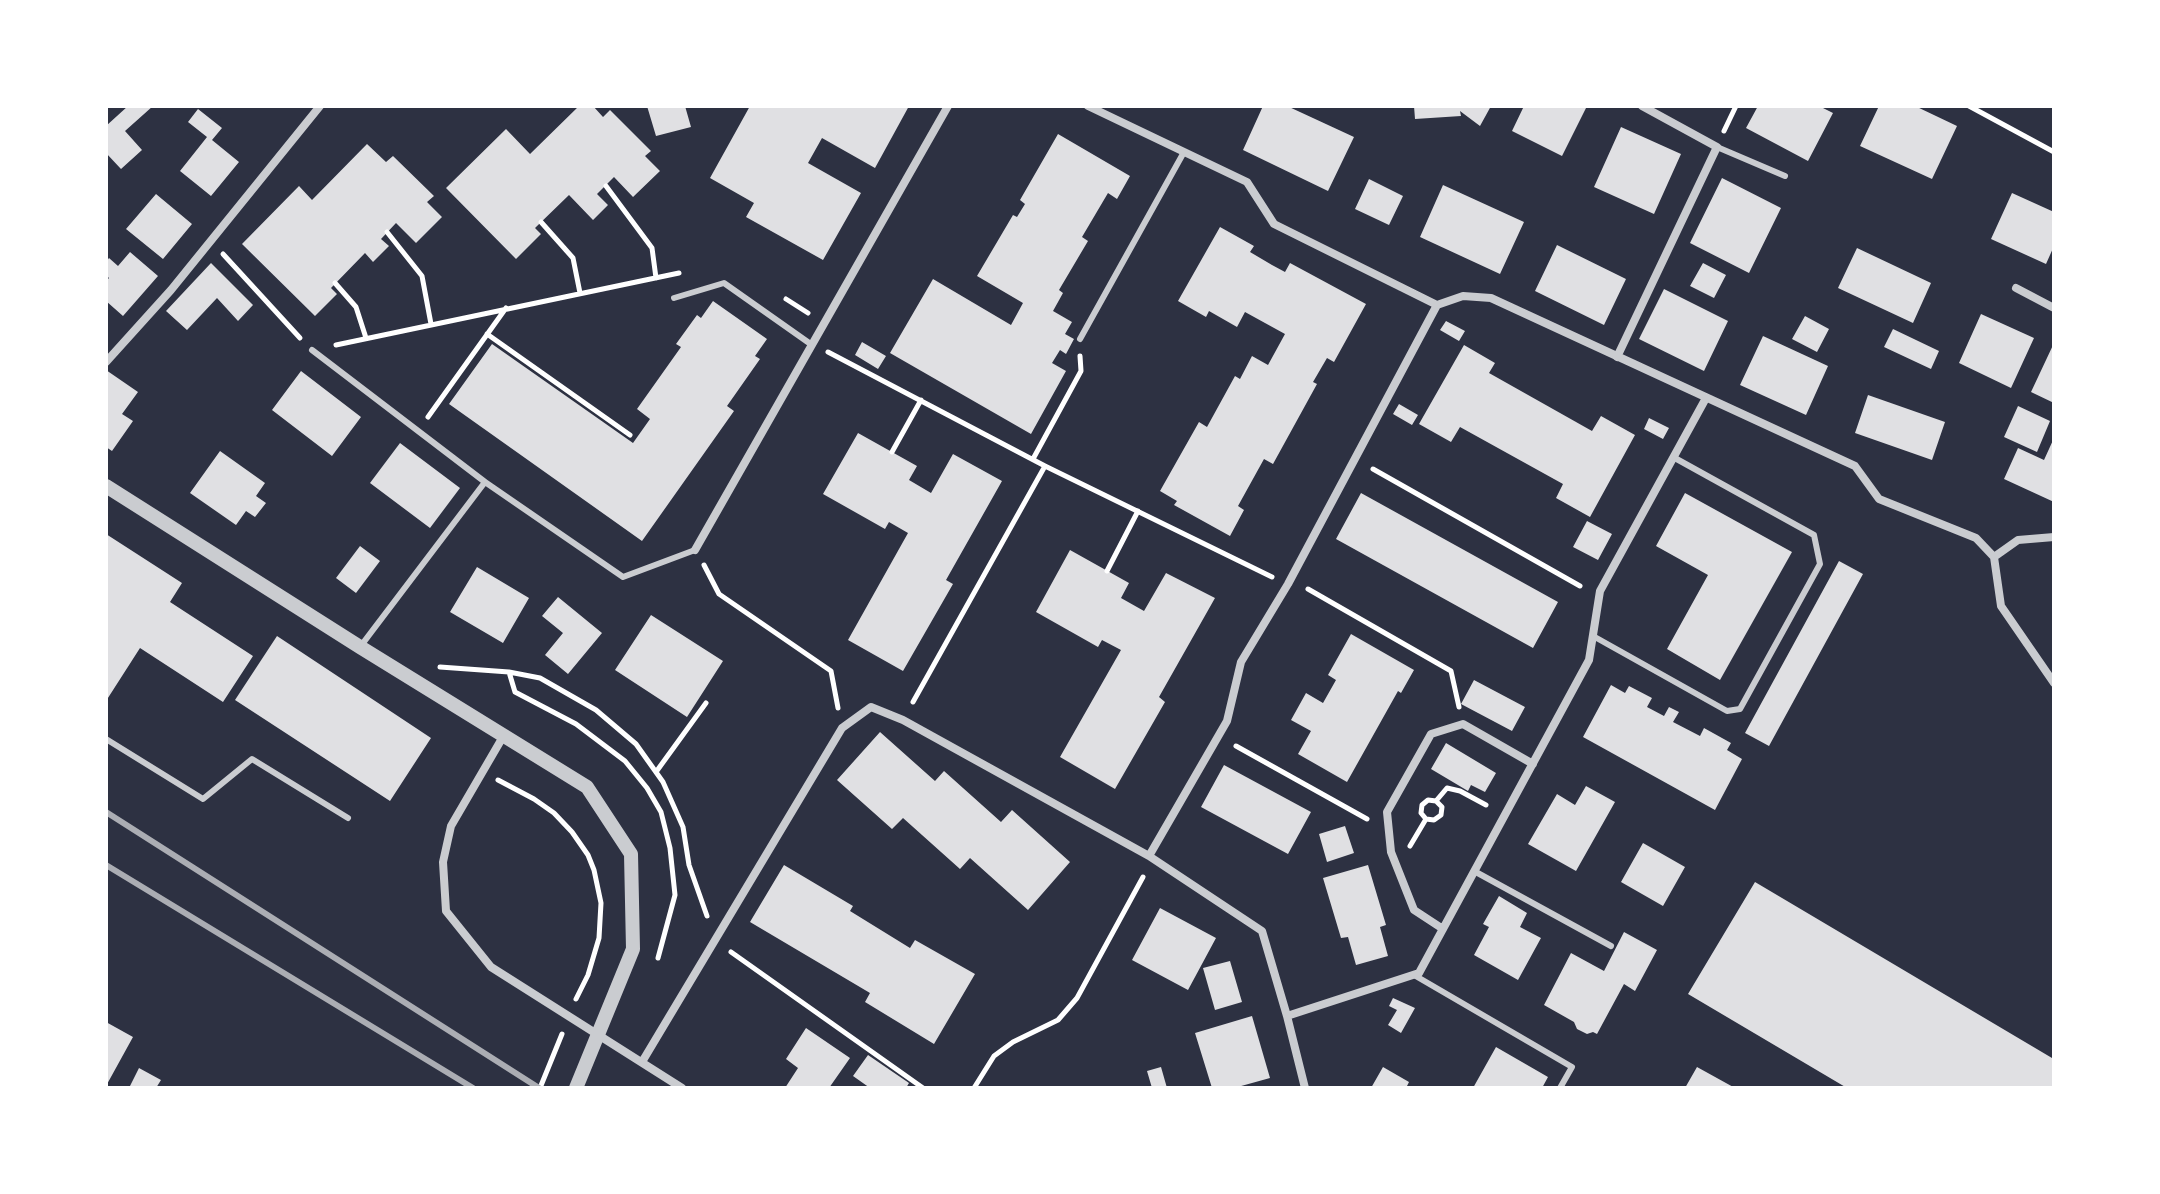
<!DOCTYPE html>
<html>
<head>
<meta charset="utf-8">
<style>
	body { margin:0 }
	#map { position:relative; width:2160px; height:1194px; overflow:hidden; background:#2d3142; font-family:Mulish,sans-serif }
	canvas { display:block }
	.frame { position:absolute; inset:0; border:108px solid #fff; pointer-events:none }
</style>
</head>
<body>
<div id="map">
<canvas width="2160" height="1194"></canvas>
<div class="frame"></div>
</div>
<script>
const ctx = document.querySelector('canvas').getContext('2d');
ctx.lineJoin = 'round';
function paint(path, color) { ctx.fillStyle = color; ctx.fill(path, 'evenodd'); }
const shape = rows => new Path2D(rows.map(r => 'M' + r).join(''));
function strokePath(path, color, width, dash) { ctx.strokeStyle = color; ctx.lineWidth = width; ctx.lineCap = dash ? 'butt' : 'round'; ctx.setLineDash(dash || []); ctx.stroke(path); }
const building = shape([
	[128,106,153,106,125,131,142,150,121,169,106,153,106,126],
	[579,106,593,106,603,117,610,110,651,151,645,156,660,171,633,197,614,177,597,194,608,205,593,220,569,195,535,228,541,234,516,259,446,188,506,129,530,154],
	[647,106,685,106,691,127,656,136],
	[750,106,909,106,875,168,822,138,808,163,861,193,823,260,746,217,754,203,710,178],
	[1263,106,1287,106,1354,137,1328,191,1243,150],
	[1414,106,1491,106,1480,126,1460,111,1461,116,1415,119],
	[1524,106,1587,106,1562,156,1512,131],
	[1758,106,1819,106,1833,113,1808,161,1746,128],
	[1879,106,1915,106,1957,126,1932,179,1860,146],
	[198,109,222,128,212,140,239,162,211,196,180,171,207,137,188,122],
	[1621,127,1681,154,1654,214,1594,187],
	[1058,134,1130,176,1117,199,1108,193,1082,237,1088,241,1059,290,1063,293,1053,311,1072,322,1065,334,1074,339,1066,354,1060,350,1052,363,1066,371,1031,434,890,353,933,279,1011,325,1023,303,977,276,1013,215,1017,217,1025,204,1020,200],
	[367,144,386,162,393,156,434,196,427,202,442,217,416,243,396,223,381,239,389,246,373,262,365,253,331,288,337,294,315,316,242,244,299,186,312,200],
	[1722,178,1781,208,1749,273,1690,243],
	[1369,179,1403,196,1389,225,1355,209],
	[1443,185,1524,222,1500,274,1420,237],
	[2012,193,2054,212,2054,246,2046,264,1991,239],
	[156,194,192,224,163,259,126,229],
	[1220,227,1254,246,1250,252,1272,265,1285,272,1290,263,1366,304,1334,362,1327,358,1313,382,1317,384,1273,464,1264,459,1238,506,1244,510,1230,536,1174,505,1177,501,1160,491,1199,422,1207,427,1235,376,1240,379,1252,356,1268,365,1285,334,1245,312,1237,327,1209,311,1206,317,1178,301],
	[1557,245,1626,279,1604,325,1535,291],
	[1857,248,1931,283,1913,323,1838,288],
	[130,252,158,276,123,316,106,301,106,281,109,278,106,275,106,262,109,258,118,266],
	[211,263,253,305,238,321,217,298,187,330,166,311],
	[1703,263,1726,275,1714,298,1690,286],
	[1664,289,1728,321,1704,371,1639,339],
	[713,301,767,339,755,356,760,359,727,406,734,411,642,541,449,404,492,344,633,443,650,419,637,409,681,347,676,344,697,315,701,318],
	[1981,314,2034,338,2011,388,1959,363],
	[1805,316,1829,329,1817,352,1792,339],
	[1446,321,1465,331,1459,341,1440,330],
	[1893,329,1939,351,1931,369,1884,347],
	[1763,336,1828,366,1806,415,1740,385],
	[862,342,886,356,878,369,855,355],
	[2054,343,2054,403,2031,392],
	[1464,345,1495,363,1489,373,1592,431,1601,416,1635,435,1590,517,1556,498,1563,484,1460,427,1451,442,1419,424],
	[106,370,138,392,122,414,133,421,112,451,106,447],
	[301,371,361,417,332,456,272,410],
	[1868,395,1945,422,1932,460,1855,433],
	[1399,404,1418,415,1412,425,1393,414],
	[2018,406,2050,421,2037,452,2004,437],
	[1649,418,1669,428,1663,439,1644,429],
	[858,433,917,466,909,480,931,493,953,454,1002,481,946,580,953,584,903,671,848,640,908,533,889,522,885,529,823,494],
	[2054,438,2054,502,2004,479,2018,448,2044,460],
	[400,443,460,488,430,528,370,483],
	[220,451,265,483,256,496,266,503,255,517,246,511,236,525,190,493],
	[1361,493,1558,602,1533,648,1336,539],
	[1685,493,1792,552,1720,680,1667,649,1708,575,1656,546],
	[1587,521,1612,534,1598,560,1573,547],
	[106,534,182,583,170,602,253,656,223,702,140,648,106,701],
	[360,546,380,561,356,593,336,578],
	[1070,550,1129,583,1121,598,1144,611,1166,573,1215,598,1159,697,1165,702,1115,789,1060,757,1121,650,1102,640,1098,647,1036,612],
	[1839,561,1863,574,1769,746,1745,733],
	[477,567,529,598,503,643,450,612],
	[558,597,602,633,568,674,545,655,563,633,542,616],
	[651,615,723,661,687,717,615,670],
	[1351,634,1414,670,1401,693,1398,691,1347,782,1298,754,1311,731,1291,720,1306,693,1323,703,1336,680,1328,675],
	[277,636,431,738,390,801,235,700],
	[1474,680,1525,707,1512,731,1461,704],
	[1611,685,1625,693,1629,686,1652,698,1647,707,1664,716,1669,707,1679,712,1673,722,1700,736,1704,728,1731,743,1727,750,1742,759,1715,810,1583,737],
	[880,732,935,781,944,771,1001,822,1012,810,1070,862,1028,910,970,858,960,869,903,818,892,829,837,780],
	[1446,743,1496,773,1485,792,1471,785,1468,791,1431,769],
	[1224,765,1311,812,1288,854,1201,807],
	[1586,786,1615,802,1576,871,1528,844,1557,794,1575,805],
	[1345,826,1354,853,1327,862,1319,834],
	[1643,843,1685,867,1663,906,1621,882],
	[784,865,853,906,850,911,910,948,915,940,975,974,934,1044,865,1002,870,993,750,922],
	[1368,865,1386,925,1380,927,1388,956,1356,965,1348,937,1341,938,1323,878],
	[1755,882,2052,1058,2054,1088,1847,1088,1688,994],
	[1499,896,1527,913,1520,927,1541,938,1518,980,1474,955,1489,927,1483,924],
	[1160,908,1216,938,1188,990,1132,960],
	[1624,932,1657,950,1635,991,1624,984,1597,1034,1593,1032,1587,1034,1577,1029,1574,1022,1544,1005,1571,953,1604,971],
	[1230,961,1242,1002,1215,1010,1203,968],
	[1393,998,1415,1008,1401,1033,1388,1025,1397,1010,1389,1006],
	[1252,1016,1270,1078,1234,1088,1212,1088,1195,1033],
	[106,1022,133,1037,106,1086],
	[806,1028,850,1058,829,1088,785,1088,798,1068,786,1059],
	[1496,1047,1548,1077,1542,1088,1473,1088],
	[868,1055,909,1083,906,1088,870,1088,853,1076],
	[1161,1067,1167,1088,1152,1088,1147,1071],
	[1383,1067,1409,1082,1406,1088,1371,1088],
	[1697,1067,1735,1088,1685,1088],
	[139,1068,161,1080,156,1088,129,1088]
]);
const path = shape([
	[1969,106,2054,152],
	[1724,131,1736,106],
	[606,186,652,248,656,278],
	[541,222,573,258,580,293],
	[387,232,422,276,431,324],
	[223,254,300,338],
	[335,283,356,307,366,338],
	[786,299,808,313],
	[487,334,630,435],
	[336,345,679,273],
	[828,352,1045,466,1272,577],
	[428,417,506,308],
	[892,452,921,400],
	[1033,459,1081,371,1080,356],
	[1373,469,1580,586],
	[704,565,719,594,831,671,838,708],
	[1107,571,1138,511],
	[1308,589,1451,671,1459,707],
	[440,667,509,672,540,678,596,710,636,744,663,782,683,827,689,865,707,916],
	[509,672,515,692,576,724,625,761,647,788,661,812,670,848,675,895,658,958],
	[913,702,1045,466],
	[1236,746,1367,819],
	[656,772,706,703],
	[498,780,534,799,554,813,572,832,588,855,594,870,601,903,599,938,588,975,576,999],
	[1436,801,1442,807,1441,815,1434,820,1426,819,1421,813,1422,805,1428,800,1436,801,1447,788,1460,791,1486,805],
	[1410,846,1426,819],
	[731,952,923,1088],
	[540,1088,562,1034],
	[974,1088,994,1056,1013,1042,1058,1020,1077,998,1143,877]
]);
const service = shape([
	[1717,147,1785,176],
	[674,298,724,283,812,345],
	[1080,339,1184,152],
	[312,350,485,482],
	[1593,636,1727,711,1740,709,1820,564,1814,535,1673,457],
	[360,647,485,482,623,577,695,550],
	[106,739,203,799,252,759,348,818],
	[1474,871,1611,946],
	[1414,975,1572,1067,1560,1088]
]);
const minor = shape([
	[1088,106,1247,182,1274,224,1437,305,1463,296,1491,298,1855,466,1879,499,1976,538,1994,557],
	[2016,288,2054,308],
	[1617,357,1717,147,1642,106],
	[106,362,171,290,320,106],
	[695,550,948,106],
	[1994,557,2001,606,2054,683],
	[1994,557,2018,540,2054,537],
	[504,735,451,826,443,862,446,911,491,967,682,1088],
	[1149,856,1262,931,1287,1016],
	[1443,929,1414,910,1391,852,1387,812,1431,734,1463,724,1533,764],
	[642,1062,842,728,871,707,903,720,1149,856,1227,721,1241,662,1288,584,1437,305],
	[1305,1088,1287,1016,1419,973,1589,660,1600,591,1706,398]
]);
const tertiary = shape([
	[106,486,360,647,587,787,631,854,633,949,576,1088]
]);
const rail = shape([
	[106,812,539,1088],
	[106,865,473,1088]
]);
paint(building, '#e0e0e3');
strokePath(path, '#fff', 5);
strokePath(service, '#caccd0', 6);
strokePath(minor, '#caccd0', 8);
strokePath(tertiary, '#caccd0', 14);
strokePath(rail, '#abadb3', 6);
</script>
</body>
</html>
